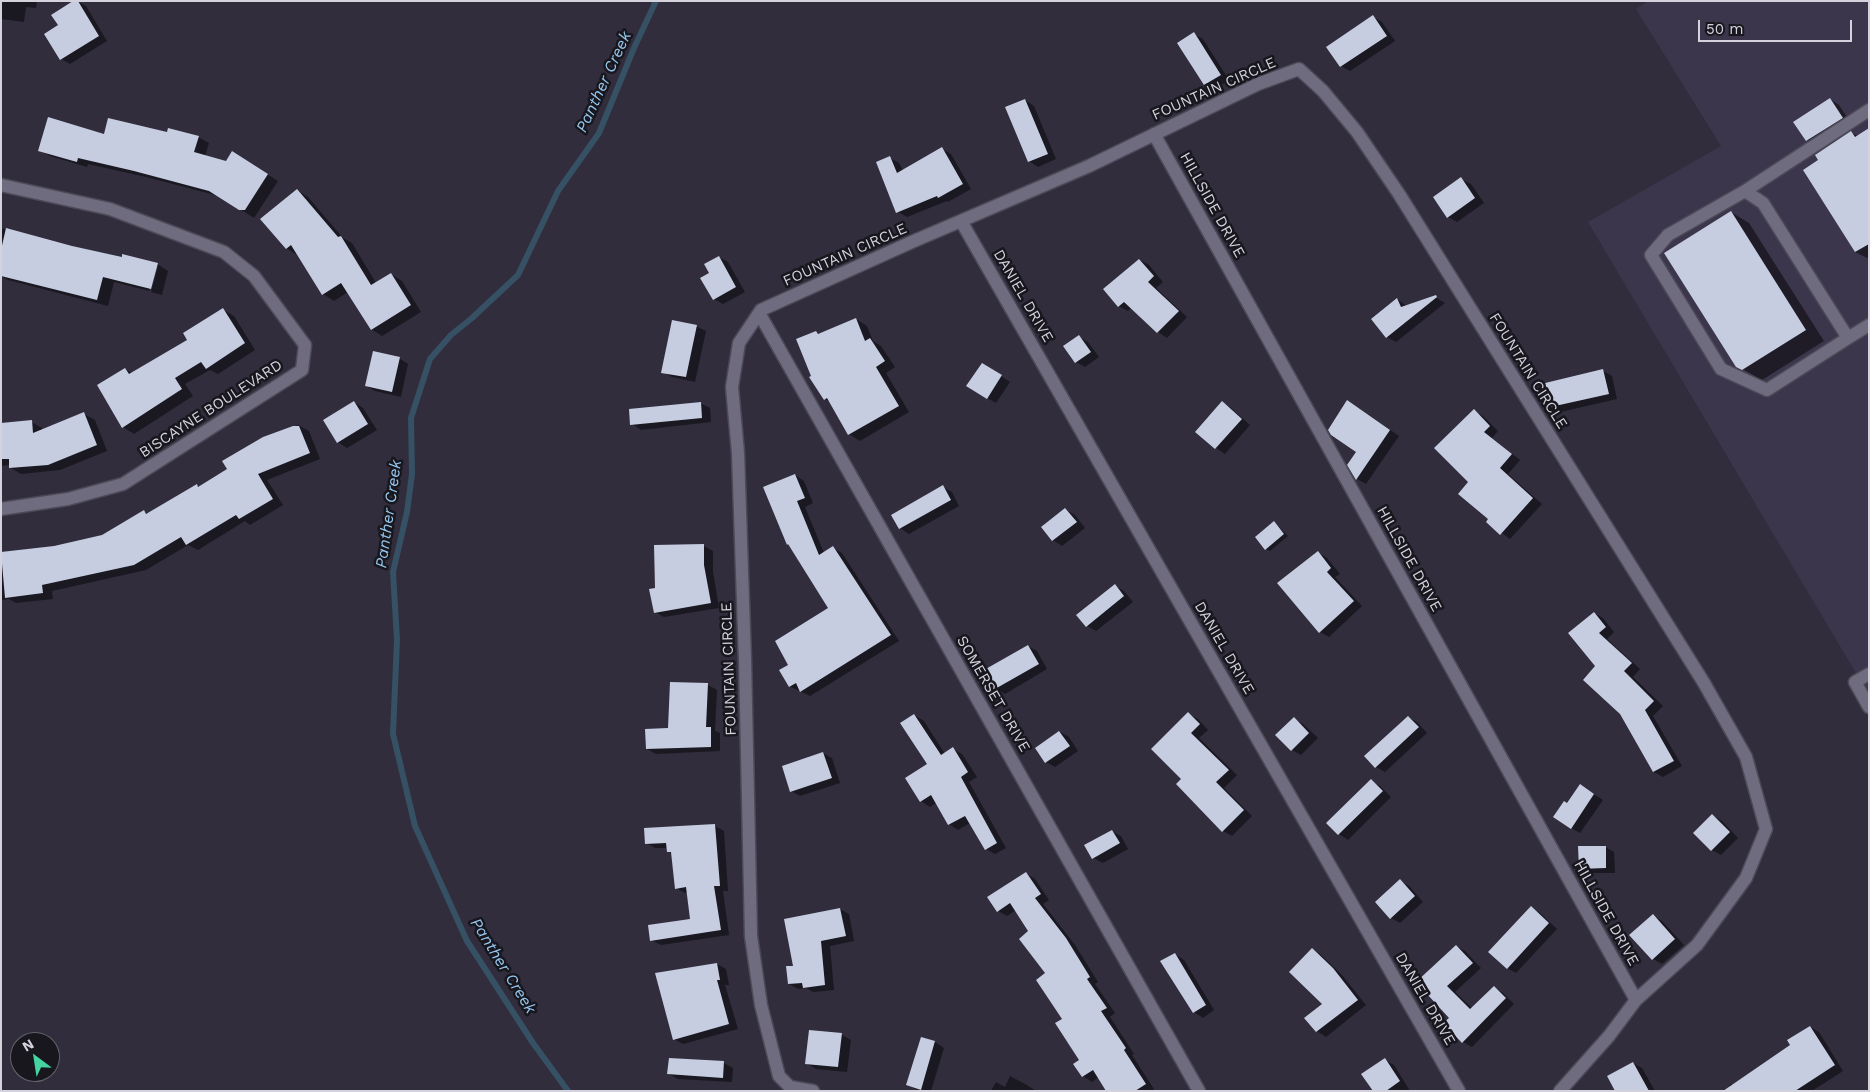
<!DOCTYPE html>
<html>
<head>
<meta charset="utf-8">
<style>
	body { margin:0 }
	#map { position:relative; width:1870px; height:1092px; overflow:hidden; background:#312d3d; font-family:"Work Sans",sans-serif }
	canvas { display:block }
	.frame { position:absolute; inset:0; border:2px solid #d4d2dd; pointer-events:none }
	.north { position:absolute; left:10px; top:1032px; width:50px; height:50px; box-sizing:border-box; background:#18171e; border:1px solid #63626a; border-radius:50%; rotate:329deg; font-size:14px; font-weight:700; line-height:20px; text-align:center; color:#d4d2dd }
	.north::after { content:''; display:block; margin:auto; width:18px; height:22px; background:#44d4a0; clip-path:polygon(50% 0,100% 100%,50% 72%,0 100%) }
	.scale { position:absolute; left:1698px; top:20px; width:154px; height:22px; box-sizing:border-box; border:2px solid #d4d2dd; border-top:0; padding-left:6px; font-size:15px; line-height:18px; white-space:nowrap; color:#d4d2dd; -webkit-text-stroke:4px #18171e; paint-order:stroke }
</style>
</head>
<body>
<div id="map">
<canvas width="1870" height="1092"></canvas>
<div class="frame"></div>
<div class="north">N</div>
<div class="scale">50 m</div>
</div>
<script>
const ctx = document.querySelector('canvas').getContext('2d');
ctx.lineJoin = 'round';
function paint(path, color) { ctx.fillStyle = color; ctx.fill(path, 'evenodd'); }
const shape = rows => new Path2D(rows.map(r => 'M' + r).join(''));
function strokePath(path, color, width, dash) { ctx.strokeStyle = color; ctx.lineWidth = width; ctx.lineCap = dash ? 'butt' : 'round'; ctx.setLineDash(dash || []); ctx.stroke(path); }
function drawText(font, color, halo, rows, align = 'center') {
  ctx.font = font + ' "Work Sans",sans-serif'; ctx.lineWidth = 5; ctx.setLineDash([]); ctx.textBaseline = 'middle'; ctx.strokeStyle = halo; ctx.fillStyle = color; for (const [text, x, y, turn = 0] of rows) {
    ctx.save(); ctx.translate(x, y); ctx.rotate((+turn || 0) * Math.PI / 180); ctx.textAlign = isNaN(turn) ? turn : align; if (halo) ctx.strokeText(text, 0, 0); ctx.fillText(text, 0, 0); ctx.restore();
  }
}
const built = shape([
	[1648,1,1869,1,1869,695,1588,222,1721,146,1636,9]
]);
const shadow = shape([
	[1,1,37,1,36,8,26,7,24,22,1,19],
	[77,1,86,6,107,41,70,64,61,59,59,26],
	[1373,17,1382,22,1395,41,1350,71,1341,66],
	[1194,34,1203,39,1229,80,1214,90,1205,85,1179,43],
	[1830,99,1839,105,1851,123,1816,146,1807,140,1795,122],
	[1025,100,1034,106,1056,159,1038,167,1029,161],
	[1869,130,1869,259,1855,252,1820,160,1851,133,1858,136],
	[168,134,198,137,209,143,205,156,227,162,243,159,278,181,254,218,219,196,146,177,88,164,87,167,50,156,39,150,105,135],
	[942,149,951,154,971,189,948,202,947,201,907,217,898,212,890,158,899,163,903,171],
	[1461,179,1471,184,1484,203,1457,222,1448,217],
	[297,190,308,197,343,238,352,243,376,283,391,274,402,281,421,312,382,336,371,329,348,292,334,301,323,294,297,255,286,248],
	[1731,212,1749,223,1824,341,1762,380,1737,366],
	[1,228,72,247,157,264,168,271,162,295,151,292,158,266,156,266,149,291,114,282,108,306,8,280,1,276],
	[719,257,728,262,745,292,723,304,714,299,710,274],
	[1140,260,1149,265,1163,282,1156,288,1187,317,1167,338,1158,332,1132,307,1128,311,1118,306],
	[1435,297,1445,303,1396,342,1387,337,1397,299,1407,306],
	[223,310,234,316,255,350,218,374,210,370,185,384,193,396,134,434,123,427,98,386,125,369,133,374,189,340],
	[856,319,867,326,873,341,881,346,895,367,886,373,909,412,860,441,849,434,830,402,825,399,816,332,820,334],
	[696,326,706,331,695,382,672,377,663,372],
	[1079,337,1088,342,1099,357,1085,367,1076,362],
	[399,358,408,364,401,397,375,391,366,386],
	[991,369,1010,382,996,403,987,398],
	[1603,371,1612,376,1617,399,1556,413,1547,407],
	[354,402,363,408,377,430,347,448,338,442],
	[700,403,710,408,711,422,641,430,632,424],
	[1222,403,1231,408,1250,425,1225,454,1216,448],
	[1357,407,1399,436,1366,484,1357,479,1349,465,1358,451],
	[1474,411,1483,416,1498,431,1492,438,1520,460,1508,474,1542,504,1510,539,1487,522,1490,518,1470,482],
	[84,414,95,420,107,451,60,470,21,474,11,468,10,465,1,466,1,424,31,422,42,428,42,430],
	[298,425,309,431,320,459,267,480,283,505,250,525,245,521,198,550,188,545,146,570,52,591,53,599,16,603,9,599,1,600,1,554,54,547,103,536,144,512,149,514,197,486,200,487,229,470,263,438],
	[795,475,804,481,813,503,805,507,824,553,833,548,842,553,899,641,810,696,789,686,790,665,830,608,788,544,765,488],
	[943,487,952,492,959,506,909,534,900,528],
	[1066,510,1075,515,1085,528,1062,546,1053,540,1043,527],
	[1274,522,1288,536,1270,551,1266,549],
	[704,546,713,551,713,571,719,608,664,617,655,612,656,589],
	[1318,552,1327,558,1340,574,1335,577,1362,606,1329,637,1320,632],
	[1115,586,1124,591,1133,602,1096,631,1087,626],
	[1594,613,1603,618,1614,632,1607,639,1640,669,1633,677,1663,706,1653,716,1682,766,1663,777,1654,772,1620,713,1597,666],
	[1028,646,1037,651,1047,669,1005,694,996,688],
	[708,685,717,690,715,731,720,733,720,751,656,754,647,749,669,729],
	[1188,714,1198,719,1208,730,1199,738,1237,775,1224,788,1252,816,1232,836,1223,831,1183,779],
	[914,715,924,721,945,754,953,749,962,754,977,777,969,782,1006,848,995,854,986,849,970,823,958,830,949,824,936,803,930,807,921,801,928,764],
	[1408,717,1417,722,1427,733,1385,772,1376,767],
	[1294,719,1303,724,1318,738,1301,755,1292,750],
	[1060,732,1069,737,1078,751,1055,767,1046,762],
	[823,753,832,758,840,783,800,796,791,791],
	[1371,781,1380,786,1391,797,1348,840,1339,834,1328,823],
	[1589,791,1603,800,1580,833,1571,828,1568,805],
	[1713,816,1722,821,1738,838,1721,855,1712,850],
	[715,826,724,831,728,891,723,891,729,935,661,945,651,940,691,920,688,893,685,893,676,888,672,854,668,851,668,848,655,848,646,843],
	[1112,831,1121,836,1128,849,1103,863,1093,858],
	[1605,847,1614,852,1615,873,1589,873,1580,868],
	[1026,873,1035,879,1049,900,1043,904,1075,945,1098,982,1095,984,1115,1013,1110,1017,1134,1054,1132,1055,1154,1089,1152,1091,1108,1091,1099,1077,1092,1082,1083,1076,1081,1060,1030,932,1016,910,1007,916,998,911],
	[1400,881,1409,886,1423,902,1400,923,1391,918],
	[1531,908,1540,913,1557,929,1516,973,1507,968],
	[840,909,849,914,854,941,830,946,834,990,813,992,806,988,798,989,789,984,795,967],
	[1653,916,1662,921,1684,945,1662,964,1653,959,1631,935],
	[1456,946,1465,951,1481,968,1455,992,1473,1009,1494,987,1503,993,1514,1004,1472,1047,1463,1042,1450,1018,1417,982],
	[1312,949,1321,955,1342,975,1366,1005,1326,1037,1317,1031,1324,1004],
	[1175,954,1184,960,1214,1010,1203,1018,1194,1012],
	[717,964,726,969,729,985,725,985,738,1029,683,1044,674,1039],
	[1810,1027,1819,1032,1843,1071,1812,1091,1725,1091,1731,1084,1733,1085,1792,1045],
	[842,1035,851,1040,847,1072,816,1069,806,1063],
	[921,1038,935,1042,944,1048,931,1091,919,1091,908,1085],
	[670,1059,724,1063,733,1068,732,1082,678,1079,669,1074],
	[1385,1060,1394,1065,1410,1091,1374,1091],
	[1633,1063,1642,1068,1655,1091,1613,1091],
	[1010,1076,1027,1085,1036,1091,991,1091,996,1082,1005,1087]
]);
const stream = shape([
	[568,1091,533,1043,467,941,415,826,393,734,397,640,393,572,407,512,412,474,411,418,430,359,451,335,472,318,518,275,558,191,599,133,634,48,656,1]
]);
const building = shape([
	[73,1,78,1,99,36,60,60,44,34,58,25,51,15],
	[1373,15,1387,36,1340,67,1326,47],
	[1194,32,1221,75,1204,85,1177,43],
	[1830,98,1843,118,1806,141,1793,122],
	[1025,99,1048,154,1028,162,1005,107],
	[48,117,104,134,108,118,167,132,168,128,199,136,194,152,226,161,232,151,268,174,245,210,239,210,209,191,134,171,78,158,77,162,38,151],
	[1869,128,1869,244,1855,252,1803,170,1818,160,1815,155,1851,131,1855,137],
	[942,147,963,184,938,198,937,196,896,213,876,162,890,156,897,173],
	[1461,177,1475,198,1447,218,1433,197],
	[297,189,338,237,341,236,371,285,391,273,411,305,371,330,341,283,322,295,291,245,286,249,260,219],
	[1731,211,1806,330,1742,370,1736,367,1664,253],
	[6,228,72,246,122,257,122,254,158,263,151,289,103,277,97,300,1,276,1,250],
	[719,256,736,287,713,300,700,278,709,273,704,264],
	[1139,259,1154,276,1148,282,1179,311,1157,333,1124,302,1118,307,1103,289],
	[1436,295,1437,297,1386,338,1371,319,1397,298,1401,307],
	[223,308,245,343,206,369,201,362,175,378,182,389,122,428,97,385,125,368,129,374,187,340,183,333],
	[856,318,865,341,870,338,885,361,876,367,899,406,848,435,827,398,824,400,809,377,811,376,796,339,816,331,818,334],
	[672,320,697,325,686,377,661,373],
	[1079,335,1091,352,1075,363,1063,346],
	[373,351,400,357,392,392,365,386],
	[982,363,1002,375,987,399,966,386],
	[1603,369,1609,394,1546,408,1541,384],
	[1347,400,1390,430,1356,480,1347,465,1356,452,1331,435,1328,430],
	[354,401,368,424,337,443,323,420],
	[1222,401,1242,419,1215,449,1195,432],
	[701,402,702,418,630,425,629,409],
	[1474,409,1490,426,1484,432,1512,454,1500,468,1533,498,1500,535,1486,522,1488,519,1458,494,1468,482,1434,448],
	[84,412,97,445,48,465,9,468,9,459,1,459,1,423,32,420,33,433],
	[293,426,299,426,310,453,258,474,273,499,239,519,236,515,186,545,181,537,134,565,42,585,43,593,5,598,1,552,54,546,102,535,144,510,146,514,197,484,198,487,227,469,222,461,263,437],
	[795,474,805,498,797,501,819,555,833,546,891,635,800,692,796,683,789,687,779,670,788,665,775,641,828,608,788,544,787,545,763,487],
	[943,485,951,500,899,529,891,515],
	[1065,508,1077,522,1052,541,1041,527],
	[1274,521,1284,534,1265,550,1255,537],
	[704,544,704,565,711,603,654,613,649,589,655,588,654,545],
	[1318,551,1331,568,1327,572,1354,601,1319,633,1277,583],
	[1115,584,1124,596,1086,627,1076,615],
	[1594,612,1606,627,1599,633,1632,663,1624,671,1654,701,1645,710,1674,761,1653,772,1620,714,1583,680,1595,666,1568,633],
	[1028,645,1039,664,995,689,984,670],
	[670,682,708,683,706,727,711,727,711,747,646,749,645,729,668,728],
	[1188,712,1200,724,1191,733,1229,770,1216,782,1244,810,1222,832,1176,784,1181,779,1151,749],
	[914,714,941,755,953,747,968,772,961,777,997,843,985,850,965,816,948,825,931,795,920,802,905,778,927,764,900,723],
	[1408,716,1419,727,1375,768,1364,756],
	[1294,717,1309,733,1291,751,1275,735],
	[1059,731,1070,746,1045,763,1035,748],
	[823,752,832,778,790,792,782,766],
	[1371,779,1383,791,1338,835,1326,823],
	[1580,784,1594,794,1571,829,1553,817,1564,801,1567,803],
	[1712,814,1730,832,1711,851,1693,833],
	[715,824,720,886,714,886,721,930,650,941,648,925,690,919,686,887,675,889,671,852,667,852,666,843,645,844,644,828],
	[1112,830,1120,843,1092,859,1084,845],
	[1578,846,1606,846,1606,868,1579,869],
	[1026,872,1041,894,1035,898,1066,938,1090,977,1087,979,1107,1008,1101,1011,1126,1048,1124,1050,1146,1084,1135,1091,1106,1091,1093,1070,1082,1077,1073,1064,1079,1060,1055,1023,1062,1019,1036,980,1045,973,1019,939,1028,931,1010,903,997,912,987,897],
	[1400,879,1415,896,1390,919,1375,902],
	[1531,906,1549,923,1507,969,1488,952],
	[840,908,846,936,821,941,825,985,803,988,802,983,788,984,786,966,793,966,784,919],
	[1653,914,1675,939,1652,960,1629,935],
	[1456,945,1473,963,1447,986,1470,1009,1494,986,1506,998,1462,1043,1443,1023,1449,1018,1416,982],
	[1312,948,1333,968,1358,1000,1316,1032,1304,1018,1322,1004,1289,972],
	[1175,953,1206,1005,1193,1013,1160,961],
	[717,963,720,980,717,980,729,1024,673,1040,655,973],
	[1810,1026,1835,1065,1795,1091,1723,1091,1790,1045,1787,1040],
	[809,1030,842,1033,838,1067,805,1064],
	[921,1037,935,1041,921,1090,906,1085],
	[669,1058,724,1061,723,1078,667,1074],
	[1385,1058,1400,1081,1386,1091,1373,1091,1361,1074],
	[1633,1062,1649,1091,1615,1091,1607,1076]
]);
const minor = shape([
	[1154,134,1636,1000],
	[1,185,110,209,224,252,254,276,305,345,302,370,123,484,68,499,1,509],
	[1745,191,1869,110],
	[961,221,1459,1091],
	[759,313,1199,1091],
	[1848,338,1763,203,1745,191,1668,235,1651,255,1721,369,1767,390,1848,338,1869,325],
	[1869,674,1855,682,1869,707],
	[813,1091,790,1087,779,1076,761,1005,751,936,745,660,738,453,732,387,739,343,761,310,914,241,1089,166,1258,84,1299,69,1323,91,1357,132,1399,194,1704,683,1746,757,1766,829,1746,878,1697,945,1636,1000,1609,1036,1560,1091]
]);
const streetNames = [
	["FOUNTAIN CIRCLE",1214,89,-24],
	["HILLSIDE DRIVE",1212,205,61],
	["FOUNTAIN CIRCLE",845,255,-24],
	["DANIEL DRIVE",1023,296,60],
	["FOUNTAIN CIRCLE",1528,371,58],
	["BISCAYNE BOULEVARD",211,409,-33],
	["HILLSIDE DRIVE",1409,559,61],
	["DANIEL DRIVE",1224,648,60],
	["FOUNTAIN CIRCLE",729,669,-92],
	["SOMERSET DRIVE",993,694,60],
	["HILLSIDE DRIVE",1606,913,61],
	["DANIEL DRIVE",1425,999,60]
];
const waterNames = [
	["Panther Creek",604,82,-65],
	["Panther Creek",389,514,-82],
	["Panther Creek",503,966,58]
];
paint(built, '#3b364c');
paint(shadow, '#0007');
strokePath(stream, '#365064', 6);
paint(building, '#c6cde1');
strokePath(minor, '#4d4a58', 15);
strokePath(minor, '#706c7f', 12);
drawText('15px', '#d4d2dd', '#18171e', streetNames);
drawText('italic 16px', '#95c6ed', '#18171e', waterNames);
</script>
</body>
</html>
